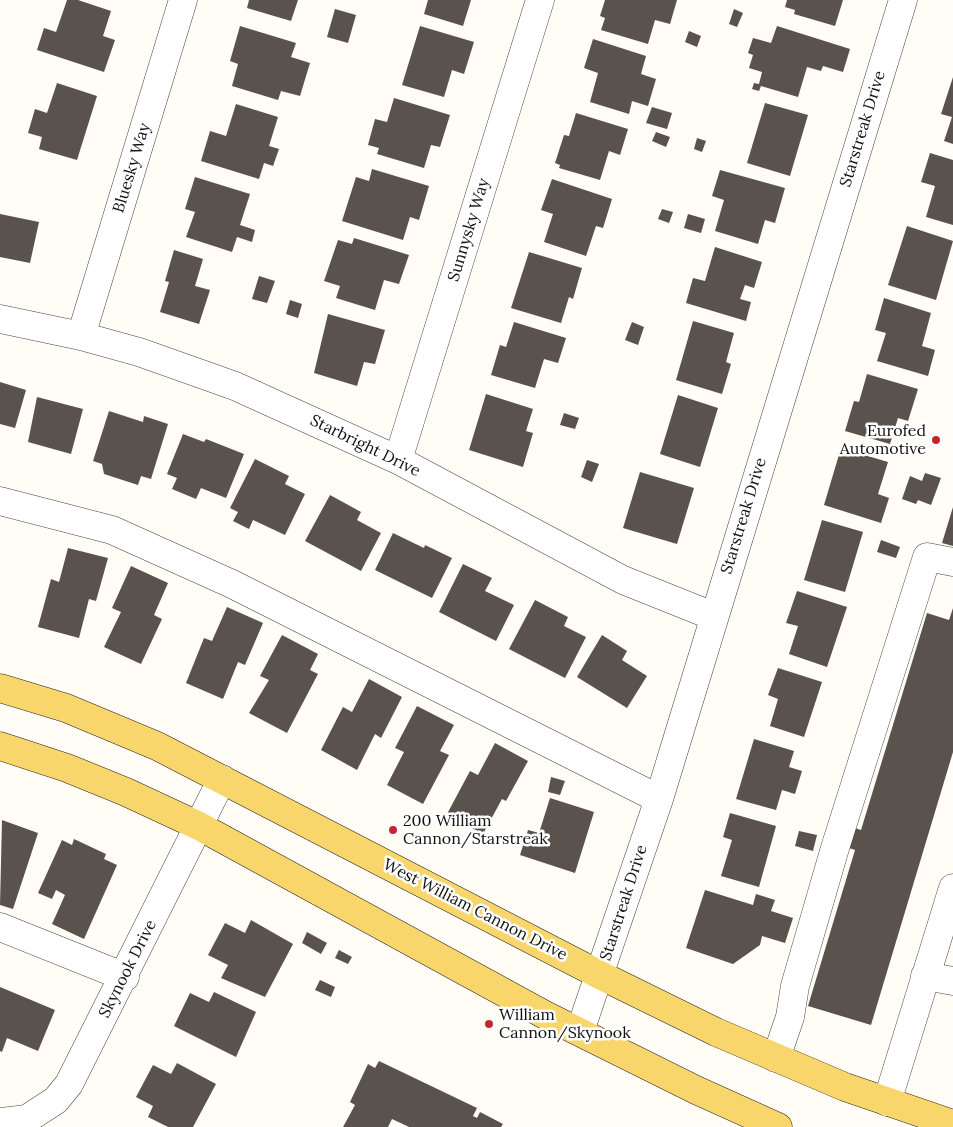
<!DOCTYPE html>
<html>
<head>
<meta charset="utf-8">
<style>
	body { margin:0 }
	canvas { display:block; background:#fffdf5 }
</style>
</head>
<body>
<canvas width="953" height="1127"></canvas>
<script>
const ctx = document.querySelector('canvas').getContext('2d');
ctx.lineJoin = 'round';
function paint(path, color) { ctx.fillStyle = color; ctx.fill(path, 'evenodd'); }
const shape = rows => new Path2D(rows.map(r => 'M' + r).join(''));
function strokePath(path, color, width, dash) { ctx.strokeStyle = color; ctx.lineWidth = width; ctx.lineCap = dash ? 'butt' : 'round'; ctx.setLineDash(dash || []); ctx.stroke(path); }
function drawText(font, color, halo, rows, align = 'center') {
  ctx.font = font + ' Lora,serif'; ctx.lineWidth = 5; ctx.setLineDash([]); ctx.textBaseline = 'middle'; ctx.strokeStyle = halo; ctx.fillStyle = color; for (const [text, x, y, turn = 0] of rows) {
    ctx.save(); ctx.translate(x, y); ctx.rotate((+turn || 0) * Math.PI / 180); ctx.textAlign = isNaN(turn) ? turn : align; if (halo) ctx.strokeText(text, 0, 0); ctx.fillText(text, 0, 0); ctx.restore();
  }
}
const building = shape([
	[67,0,78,0,111,11,103,36,115,40,104,72,37,50,44,28,56,32],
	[249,0,298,0,291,21,247,8],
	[428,0,471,0,463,26,424,14],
	[605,0,677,0,670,24,655,20,648,44,601,30,605,18,600,16],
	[787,0,843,0,835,26,794,14,795,10,785,7],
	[335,9,356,15,348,43,327,37],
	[734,9,743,13,737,27,729,24],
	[240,26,296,43,291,57,310,63,300,96,281,91,278,100,232,86,238,64,230,61],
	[420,26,474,42,464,74,452,70,444,97,402,85],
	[777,26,850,49,843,72,823,66,821,71,807,67,798,97,761,86,759,91,752,89,754,83,759,84,762,72,749,68,753,55,748,53,753,38,771,43],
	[689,31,701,36,697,47,685,42],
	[593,39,646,56,641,74,656,79,648,106,632,101,629,114,590,102,598,73,584,68],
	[953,77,953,144,944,141,952,117,941,114],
	[57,83,97,96,77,160,39,149,42,137,28,133,35,109,47,113],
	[394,98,450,115,440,147,431,145,424,168,377,154,379,148,368,145,375,119,387,122],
	[765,103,808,115,790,176,747,163],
	[236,104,278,117,269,146,279,149,273,166,264,163,259,179,201,161,210,131,226,136],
	[652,107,672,113,667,129,646,123],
	[576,113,628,129,620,155,609,151,600,180,559,168,560,165,555,163,564,135,569,136],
	[656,132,670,137,666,147,652,141],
	[697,138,706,141,702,152,694,149],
	[930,153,953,160,953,225,926,217,935,186,921,182],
	[372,169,429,186,419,220,410,217,403,240,342,221,356,177,369,181],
	[720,170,785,188,775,223,765,220,758,244,715,231,724,200,712,196],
	[195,177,250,194,240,225,255,230,252,242,237,237,232,252,186,237,195,212,185,209],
	[552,179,612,199,603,228,596,226,586,256,544,242,553,214,541,210],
	[662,209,673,212,669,223,658,219],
	[0,214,39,222,30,263,0,257],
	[688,214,705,219,701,233,684,228],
	[907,226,953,241,936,300,888,285],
	[354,238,409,255,399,284,384,280,375,310,336,298,340,286,324,281,338,240,352,244],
	[715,247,762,262,754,288,745,285,740,299,751,302,746,321,686,303,693,278,705,281],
	[174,250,203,259,195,286,210,290,199,324,160,312,169,282,165,281],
	[529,252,582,268,573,299,569,297,561,323,511,308],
	[259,276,275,281,267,303,252,299],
	[884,298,931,313,922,346,935,350,928,376,877,361,886,333,875,330],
	[290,300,302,304,298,318,286,314],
	[328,314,385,330,375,364,364,362,357,386,314,373],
	[693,321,734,333,726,362,731,364,722,394,676,380],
	[514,322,566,338,558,363,544,359,535,388,491,375,500,345,506,347],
	[632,322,644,327,638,345,625,340],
	[867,374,918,389,908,421,898,418,890,444,845,431,854,401,859,402],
	[0,382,26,390,15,428,0,424],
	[486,394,533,409,526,431,533,433,523,467,469,450],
	[678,395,718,408,700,467,660,454],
	[37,397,83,409,71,454,28,442],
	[109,411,143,422,144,416,168,424,151,479,141,476,138,485,104,474,102,464,93,461],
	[564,413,579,418,575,429,560,425],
	[183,434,204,442,206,439,244,454,226,498,201,488,196,499,172,489,177,478,167,474],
	[841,448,888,462,878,494,889,498,881,523,824,505],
	[255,459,289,476,285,484,305,494,285,535,253,520,249,529,233,521,238,512,230,508],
	[587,460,599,464,592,482,581,477],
	[640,472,694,488,677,544,623,528],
	[925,473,941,478,931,505,918,500,916,504,902,499,910,476,922,481],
	[330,495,361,512,357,520,381,533,361,571,305,541],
	[953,507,953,546,942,543],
	[822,520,863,532,845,592,804,580],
	[393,533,424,548,425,545,452,558,432,598,375,570],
	[881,540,900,547,896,558,877,552],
	[68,548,108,558,96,601,89,599,79,638,38,627,51,579,59,582],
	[463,564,492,578,485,591,514,605,496,641,439,612],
	[131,566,168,583,154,615,162,619,141,664,104,647,121,612,112,608],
	[797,591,847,607,827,667,789,654,798,626,786,623],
	[535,600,568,617,564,626,586,637,565,678,509,649],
	[227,607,263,623,245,665,238,662,223,699,186,683,204,638,212,641],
	[953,608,953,752,871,1025,808,1006,855,850,846,847,852,827,861,830,927,613,949,620],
	[282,635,318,654,310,670,318,674,287,733,249,713,269,680,260,676],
	[602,635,627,651,622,660,647,676,627,708,577,677],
	[778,668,822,682,804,737,770,726,778,699,768,695],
	[369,679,402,697,381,738,375,734,357,770,321,750,343,707,352,712],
	[417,706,454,725,440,751,449,755,423,804,387,785,404,752,395,748],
	[754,739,794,751,789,767,802,771,795,794,782,790,776,810,736,799],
	[495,743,528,761,506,801,502,799,483,834,447,814,470,771,478,775],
	[551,777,565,781,560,795,548,792],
	[550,798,594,812,575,873,520,855,528,830,539,833],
	[730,813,776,826,759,887,721,876,732,840,723,837],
	[2,820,38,833,13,909,0,905],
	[799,831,817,835,813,851,795,846],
	[74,839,106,854,104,859,117,865,84,939,52,924,65,895,56,890,52,899,38,893,62,840,72,845],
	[705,890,753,905,756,894,775,900,771,911,793,918,785,943,762,936,760,945,733,964,686,948],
	[251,920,293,944,265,997,221,978,228,965,208,955,225,923,245,933],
	[307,932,327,943,321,954,302,943],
	[339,950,352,957,348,964,335,958],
	[320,980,335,987,331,997,315,990],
	[0,987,55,1010,38,1051,7,1038,2,1052,0,1051],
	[214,992,256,1012,236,1057,174,1026,190,993,209,1002],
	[379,1061,477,1108,473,1116,477,1118,480,1112,503,1124,501,1127,409,1127,392,1119,388,1127,343,1127,355,1105,350,1102,368,1064,375,1068],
	[177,1063,216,1084,193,1127,168,1127,148,1117,153,1106,136,1097,153,1065,171,1074]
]);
const minor = shape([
	[0,319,81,336,139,352,235,386,398,460,623,580,713,616],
	[81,336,183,0],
	[398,460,540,0],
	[0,501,112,530,232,584,659,799],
	[0,927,125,977],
	[925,976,953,981],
	[580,1031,659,799,903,0],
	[776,1058,790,1017,795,986,835,848,927,557,953,562],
	[887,1102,953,888],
	[0,1122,27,1119,56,1100,69,1084,222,779]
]);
const major = shape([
	[0,688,66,708,157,746,600,975,716,1032,845,1087,953,1124],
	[0,746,67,768,126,792,199,826,545,1015,696,1090,778,1127]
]);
const markers = [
	[936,440,5,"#c4262e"],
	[393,830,5,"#c4262e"],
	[489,1024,5,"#c4262e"]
];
const streetNames = [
	["Starstreak Drive",863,129,-73],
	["Bluesky Way",132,168,-73],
	["Sunnysky Way",469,230,-73],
	["Starbright Drive",365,446,26],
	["Starstreak Drive",744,516,-73],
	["Starstreak Drive",624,903,-72],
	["West William Cannon Drive",475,910,27],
	["Skynook Drive",128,969,-63]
];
const poiNames = [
	["Eurofed",926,431,"right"],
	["Automotive",926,449,"right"],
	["200 William",403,821],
	["Cannon/Starstreak",403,839],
	["William",499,1015],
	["Cannon/Skynook",499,1033]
];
paint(building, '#5a524d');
strokePath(minor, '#444', 29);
strokePath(major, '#222', 29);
strokePath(minor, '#fff', 28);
strokePath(major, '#f9d66b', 28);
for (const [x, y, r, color] of markers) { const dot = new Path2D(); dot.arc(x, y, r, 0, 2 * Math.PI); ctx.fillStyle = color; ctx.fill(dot); strokePath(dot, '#fff', 2); }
drawText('16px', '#111', '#fff', streetNames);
drawText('16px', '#111', '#fff', poiNames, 'left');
</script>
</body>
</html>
